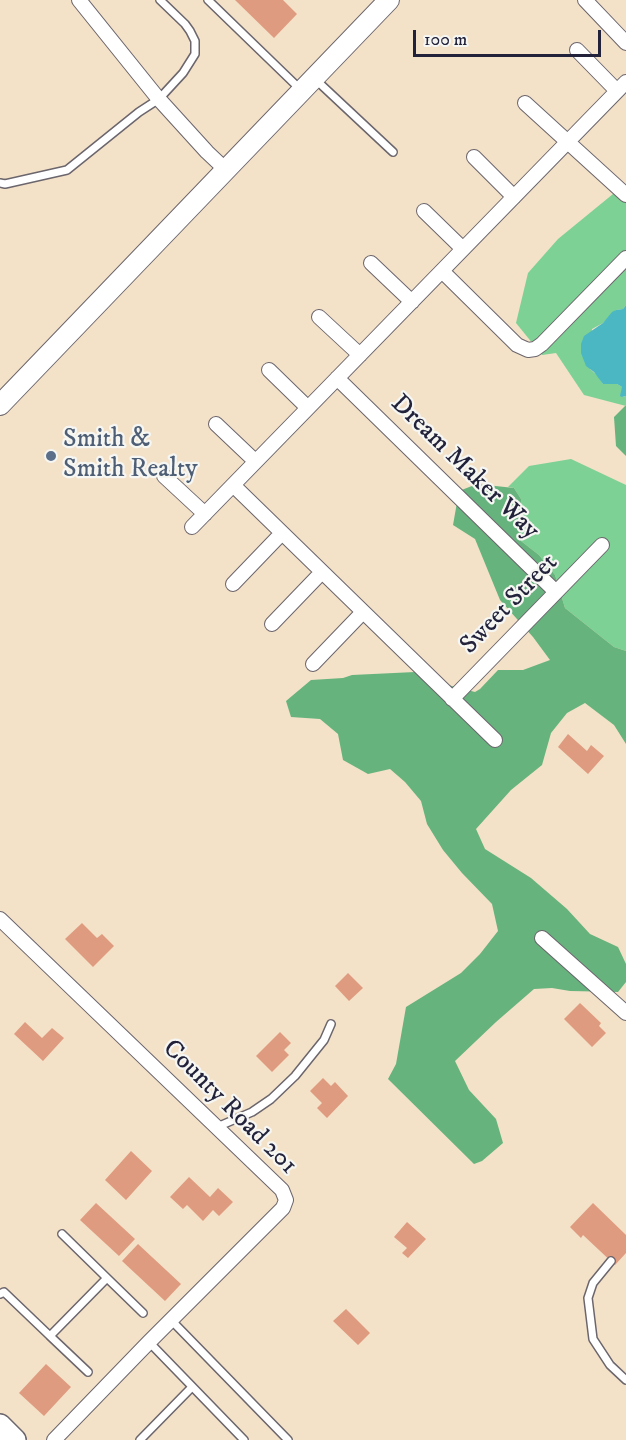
<!DOCTYPE html>
<html>
<head>
<meta charset="utf-8">
<style>
	body { margin:0 }
	#map { position:relative; width:626px; height:1440px; overflow:hidden; background:#f3e1c8; font-family:"IM FELL DW Pica",serif }
	canvas { display:block }
	.scale { position:absolute; left:413px; top:30px; width:188px; height:27px; box-sizing:border-box; border:3px solid #22223b; border-top:0; padding-left:8px; font-size:18px; line-height:21px; white-space:nowrap; color:#22223b; -webkit-text-stroke:4px #f6f6f2; paint-order:stroke }
</style>
</head>
<body>
<div id="map">
<canvas width="626" height="1440"></canvas>
<div class="scale">100 m</div>
</div>
<script>
const ctx = document.querySelector('canvas').getContext('2d');
ctx.lineJoin = 'round';
function paint(path, color) { ctx.fillStyle = color; ctx.fill(path, 'evenodd'); }
const shape = rows => new Path2D(rows.map(r => 'M' + r).join(''));
function strokePath(path, color, width, dash) { ctx.strokeStyle = color; ctx.lineWidth = width; ctx.lineCap = dash ? 'butt' : 'round'; ctx.setLineDash(dash || []); ctx.stroke(path); }
function drawText(font, color, halo, rows, align = 'center') {
  ctx.font = font + ' "IM FELL DW Pica",serif'; ctx.lineWidth = 4.5; ctx.setLineDash([]); ctx.textBaseline = 'middle'; ctx.strokeStyle = halo; ctx.fillStyle = color; for (const [text, x, y, turn = 0] of rows) {
    ctx.save(); ctx.translate(x, y); ctx.rotate((+turn || 0) * Math.PI / 180); ctx.textAlign = isNaN(turn) ? turn : align; if (halo) ctx.strokeText(text, 0, 0); ctx.fillText(text, 0, 0); ctx.restore();
  }
}
const green = shape([
	[626,186,626,305,623,309,616,310,603,323,592,329,590,369,598,376,603,384,617,384,622,387,622,397,626,396,626,406,584,395,556,353,542,355,516,323,528,273,558,239,613,194],
	[571,459,626,485,626,651,614,647,565,608,555,575,539,555,521,541,521,499,514,488,508,487,529,466]
]);
const forest = shape([
	[625,406,626,406,626,456,616,446,614,417],
	[477,484,514,488,521,499,521,541,539,555,555,575,565,608,614,647,626,651,626,744,614,725,585,703,567,713,551,733,542,765,511,790,476,829,485,849,531,878,567,909,590,934,618,947,626,964,626,982,618,992,570,991,552,988,534,989,496,1022,455,1061,469,1090,496,1119,503,1143,482,1161,474,1164,388,1079,396,1064,406,1007,461,973,480,954,498,931,492,904,462,873,443,850,427,824,421,801,405,782,390,769,368,774,343,760,338,734,320,719,291,717,286,701,311,680,343,678,352,675,415,672,435,685,444,684,475,692,480,689,498,670,523,670,550,660,533,637,500,600,475,539,453,525,459,491]
]);
const water = shape([
	[626,305,626,396,622,397,620,396,622,387,617,384,603,384,594,372,586,366,581,353,581,344,584,336,603,323,612,312,616,310,623,309]
]);
const building = shape([
	[235,0,283,0,297,14,274,38],
	[568,734,587,751,591,745,604,756,588,774,558,747],
	[82,923,97,938,102,934,114,946,93,967,65,939],
	[348,973,363,988,349,1001,335,986],
	[580,1003,601,1023,599,1026,606,1033,592,1047,564,1019],
	[25,1022,42,1038,52,1028,64,1038,43,1061,14,1034],
	[280,1032,291,1043,284,1050,289,1055,272,1072,256,1056],
	[323,1078,331,1086,335,1082,348,1096,327,1118,317,1108,322,1103,310,1091],
	[131,1151,152,1171,126,1200,105,1180],
	[189,1177,210,1197,218,1188,233,1202,219,1216,213,1210,203,1221,187,1205,183,1209,170,1197],
	[96,1203,135,1239,119,1256,80,1220],
	[593,1203,626,1235,626,1253,615,1265,583,1235,581,1238,570,1227],
	[407,1222,426,1239,408,1258,402,1253,407,1248,394,1237],
	[138,1244,181,1284,165,1301,122,1261],
	[346,1309,370,1333,358,1345,333,1321],
	[46,1364,71,1387,44,1416,19,1393]
]);
const lane = shape([
	[208,0,301,90],
	[315,79,393,152],
	[0,183,5,184,67,170,139,112,159,99,183,73,195,54,195,41,190,31,185,24,160,0],
	[217,1127,252,1112,271,1099,295,1076,324,1040,331,1024],
	[611,1261,593,1283,588,1298,593,1339,610,1365,626,1380],
	[107,1278,143,1313],
	[0,1294,4,1292,50,1336,107,1278,62,1234],
	[171,1320,288,1440],
	[50,1336,88,1372],
	[149,1342,244,1440],
	[140,1440,192,1387]
]);
const street = shape([
	[79,0,157,97,207,152,226,170],
	[585,0,626,43],
	[577,50,617,91],
	[525,103,626,195],
	[474,157,514,197],
	[424,211,463,249],
	[371,263,412,302],
	[442,271,517,345,528,350,535,349,542,344,626,258],
	[319,317,360,355],
	[269,370,308,408],
	[337,378,556,592],
	[216,424,255,461],
	[164,476,205,514],
	[233,485,495,740],
	[192,527,626,82],
	[233,584,282,533],
	[272,624,322,572],
	[313,664,363,612],
	[452,699,602,545],
	[0,919,282,1190,286,1200,283,1208,149,1342,54,1440],
	[542,938,626,1013]
]);
const secondary = shape([
	[0,405,389,0]
]);
const primary = shape([
	[0,1425,15,1440]
]);
const markers = [
	[51,456,6,"#5c6f8a"]
];
const serviceNames = [
	["Smith &",63,441],
	["Smith Realty",63,471]
];
const streetNames = [
	["Dream Maker Way",464,468,44],
	["Sweet Street",510,605,-46],
	["County Road 201",229,1108,45]
];
paint(green, '#7dd194');
paint(forest, '#66b37e');
paint(water, '#4ab7c3');
paint(building, '#df9b7f');
strokePath(lane, '#6b656c', 10);
strokePath(street, '#6b656c', 16);
strokePath(secondary, '#6b656c', 22);
strokePath(primary, '#6b656c', 24);
strokePath(lane, '#fff', 7);
strokePath(street, '#fff', 14);
strokePath(secondary, '#fff', 20);
strokePath(primary, '#fff', 21);
for (const [x, y, r, color] of markers) { const dot = new Path2D(); dot.arc(x, y, r, 0, 2 * Math.PI); ctx.fillStyle = color; ctx.fill(dot); strokePath(dot, '#f6f6f2', 2); }
drawText('26px', '#4e5e75', '#f6f6f2', serviceNames, 'left');
drawText('26px', '#22223b', '#f6f6f2', streetNames);
</script>
</body>
</html>
